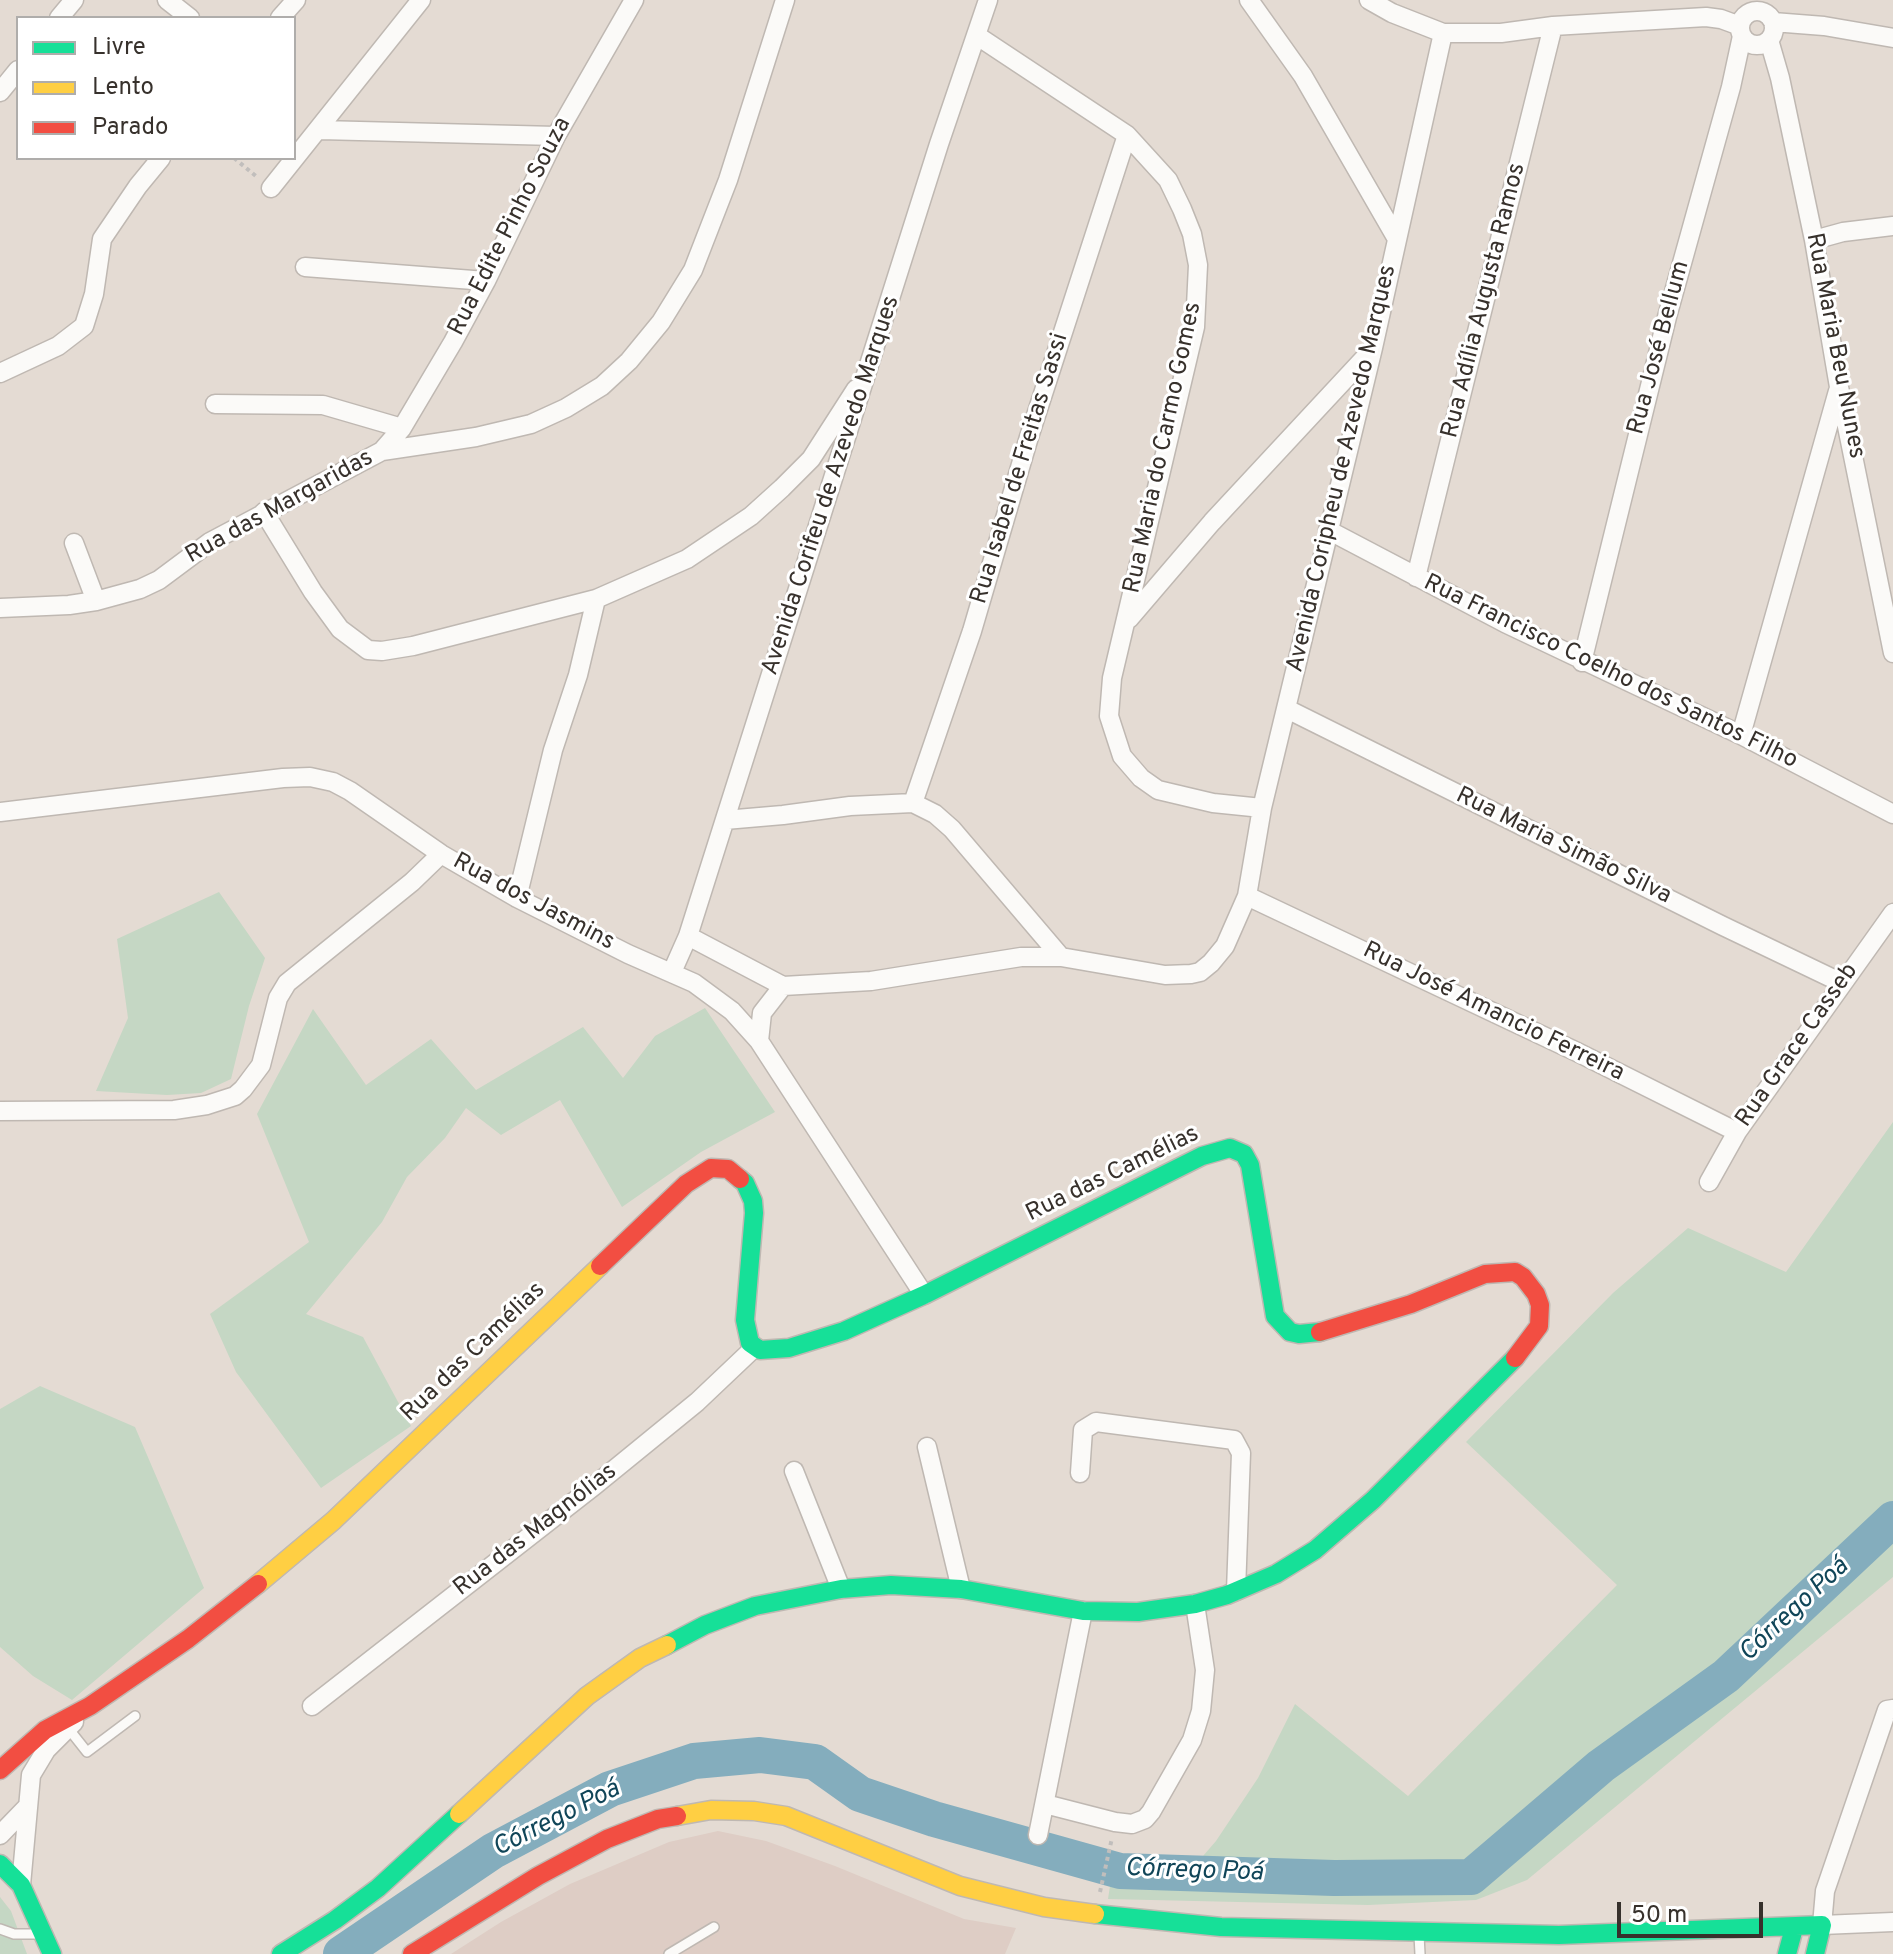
<!DOCTYPE html>
<html>
<head>
<meta charset="utf-8">
<style>
	body { margin:0 }
	#map { position:relative; width:1893px; height:1954px; overflow:hidden; background:#e4dbd3; font-family:Overpass,sans-serif }
	canvas { display:block }
	.legend { position:absolute; left:16px; top:16px; width:280px; height:144px; box-sizing:border-box; background:#fff; border:2px solid #afadab; margin:0; padding:10px 14px; list-style:none; font-size:24px; color:#37312c }
	.legend li { display:flex; align-items:center; gap:16px; height:40px }
	.legend b { width:40px; border:2px solid #afadab }
	.scale { position:absolute; left:1617px; top:1902px; width:146px; height:36px; box-sizing:border-box; border:4px solid #37312c; border-top:0; padding-left:10px; font-size:24px; line-height:28px; white-space:nowrap; color:#37312c; -webkit-text-stroke:6px #fff; paint-order:stroke }
</style>
</head>
<body>
<div id="map">
<canvas width="1893" height="1954"></canvas>
<ul class="legend">
<li><b style="height:10px;background:#16e098"></b>Livre</li>
<li><b style="height:10px;background:#ffcf43"></b>Lento</li>
<li><b style="height:10px;background:#f24e42"></b>Parado</li>
</ul>
<div class="scale">50 m</div>
</div>
<script>
const ctx = document.querySelector('canvas').getContext('2d');
ctx.lineJoin = 'round';
function paint(path, color) { ctx.fillStyle = color; ctx.fill(path, 'evenodd'); }
const shape = rows => new Path2D(rows.map(r => 'M' + r).join(''));
function strokePath(path, color, width, dash) { ctx.strokeStyle = color; ctx.lineWidth = width; ctx.lineCap = dash ? 'butt' : 'round'; ctx.setLineDash(dash || []); ctx.stroke(path); }
function drawText(font, color, halo, rows, align = 'center') {
  ctx.font = font + ' Overpass,sans-serif'; ctx.lineWidth = 6; ctx.setLineDash([]); ctx.textBaseline = 'middle'; ctx.strokeStyle = halo; ctx.fillStyle = color; for (const [text, x, y, turn = 0] of rows) {
    ctx.save(); ctx.translate(x, y); ctx.rotate((+turn || 0) * Math.PI / 180); ctx.textAlign = isNaN(turn) ? turn : align; if (halo) ctx.strokeText(text, 0, 0); ctx.fillText(text, 0, 0); ctx.restore();
  }
}
const industrial = shape([
	[718,1831,766,1841,835,1866,964,1919,1016,1928,1005,1954,451,1954,501,1922,570,1884,669,1842]
]);
const green = shape([
	[219,892,265,958,249,1006,231,1079,201,1093,167,1095,96,1091,128,1018,117,939],
	[705,1008,775,1112,701,1152,622,1207,560,1100,501,1135,466,1108,445,1138,407,1177,382,1222,306,1314,363,1337,411,1426,321,1488,236,1372,210,1314,309,1242,257,1114,313,1009,366,1085,431,1039,476,1090,583,1027,623,1078,655,1036],
	[1893,1122,1893,1577,1527,1880,1476,1900,1368,1905,1108,1899,1114,1860,1158,1869,1190,1871,1216,1841,1258,1778,1295,1704,1408,1796,1617,1585,1466,1442,1613,1293,1688,1228,1786,1272],
	[40,1386,135,1427,204,1588,72,1700,33,1676,0,1647,0,1409],
	[0,1897,11,1911,27,1954,0,1954]
]);
const river = shape([
	[341,1954,493,1851,610,1789,694,1761,760,1755,815,1762,860,1794,934,1819,1120,1871,1334,1878,1471,1877,1601,1766,1726,1676,1893,1519]
]);
const path = shape([
	[234,158,257,177],
	[1100,1892,1112,1838]
]);
const lane = shape([
	[68,1728,87,1752,135,1716],
	[0,1929,14,1934,39,1934],
	[1419,1935,1420,1954],
	[669,1954,714,1927]
]);
const street = shape([
	[167,0,190,18],
	[1249,0,1303,76,1397,239],
	'1740 28a17 17 0 1 1 34 0a17 17 0 1 1-34 0Z',
	[59,18,74,0],
	[280,18,296,0],
	[1773,22,1824,26,1893,38],
	[1443,33,1501,33,1553,26,1706,17,1721,19,1740,26],
	[976,35,1127,135,1168,180,1182,209,1192,234,1198,265,1195,327,1112,678,1109,716,1122,756,1141,778,1158,790,1213,803,1262,808],
	[1769,40,1780,78,1814,240,1839,387,1893,653],
	[0,92,18,70],
	[320,130,556,136],
	[271,188,421,0],
	[1814,240,1843,232,1893,226],
	[305,267,486,281],
	[0,373,58,346,84,326,94,294,102,239,138,186,161,158],
	[215,404,323,405,402,428],
	[382,451,402,428,453,342,486,281,556,136,634,0],
	[264,512,313,592,340,629,368,650,382,651,413,646,596,599,687,559,751,516,782,488,811,459,856,389],
	[1328,530,1505,623,1741,735,1893,814],
	[74,543,96,601],
	[1416,577,1553,26],
	[0,608,69,605,96,601,140,589,159,580,210,542,382,451,476,437,531,424,566,408,602,386,629,361,661,322,693,270,728,180,785,0],
	[1129,619,1212,522,1372,350],
	[1582,662,1667,317,1731,87,1742,36],
	[1287,709,1723,926,1842,983],
	[1741,735,1838,391],
	[913,803,972,631,1029,437,1127,135],
	[0,812,283,778,310,777,333,782,350,791,441,854,517,898,628,954,694,983,732,1011,759,1041,924,1295],
	[725,820,783,815,850,806,913,803,935,814,952,829,1061,957],
	[1247,896,1577,1052,1737,1132],
	[517,898,553,750,578,675,596,599],
	[688,936,783,986],
	[672,972,688,936,939,144,988,0],
	[759,1041,762,1013,783,986,871,981,1021,957,1061,957,1165,975,1191,974,1200,972,1211,963,1225,946,1247,896,1262,808,1373,348,1443,33,1392,13,1369,0],
	[0,1111,174,1110,207,1105,235,1096,243,1089,261,1065,278,998,287,983,412,882,441,854],
	[1709,1182,1737,1132,1893,913],
	[927,1447,961,1589],
	[794,1471,841,1589],
	[1080,1473,1083,1430,1096,1422,1234,1440,1241,1453,1236,1591],
	[312,1706,594,1486,697,1402,754,1348],
	[1893,1709,1887,1710,1825,1891,1822,1925,1893,1922],
	[1045,1804,1115,1822,1132,1824,1145,1819,1151,1812,1192,1740,1201,1711,1205,1670,1195,1604],
	[0,1835,27,1807],
	[1038,1835,1083,1611],
	[21,1885,31,1775,46,1750,74,1722]
]);
const fast = shape([
	[740,1179,745,1183,753,1201,754,1213,745,1320,750,1343,760,1350,789,1348,844,1331,924,1295,1202,1156,1230,1148,1244,1154,1250,1165,1275,1316,1290,1332,1299,1334,1320,1332],
	[667,1645,705,1625,755,1606,841,1589,891,1585,961,1589,1083,1611,1138,1612,1195,1604,1227,1595,1276,1574,1315,1550,1373,1500,1515,1358],
	[0,1864,21,1885,52,1954],
	[1095,1914,1221,1927,1559,1935,1822,1925,1815,1954],
	[281,1954,335,1920,378,1888,459,1814],
	[1787,1954,1794,1928]
]);
const slow = shape([
	[258,1584,333,1521,600,1266],
	[459,1814,587,1696,640,1658,667,1645],
	[677,1816,711,1810,754,1811,786,1816,960,1886,1044,1907,1095,1914]
]);
const jam = shape([
	[600,1266,686,1184,711,1168,728,1169,740,1179],
	[1320,1332,1411,1304,1485,1274,1515,1272,1523,1277,1536,1294,1540,1305,1539,1326,1515,1358],
	[0,1770,45,1730,90,1706,188,1639,258,1584],
	[412,1954,538,1876,607,1839,658,1819,677,1816]
]);
const streetNames = [
	["Rua Edite Pinho Souza",511,227,-63],
	["Rua Adília Augusta Ramos",1485,301,-76],
	["Rua Maria Beu Nunes",1834,346,79],
	["Rua José Bellum",1660,348,-75],
	["Rua Maria do Carmo Gomes",1164,448,-78],
	["Rua Isabel de Freitas Sassi",1021,469,-73],
	["Avenida Coripheu de Azevedo Marques",1343,469,-77],
	["Avenida Corifeu de Azevedo Marques",832,486,-72],
	["Rua das Margaridas",280,508,-29],
	["Rua Francisco Coelho dos Santos Filho",1610,673,26],
	["Rua Maria Simão Silva",1563,847,26],
	["Rua dos Jasmins",533,903,28],
	["Rua José Amancio Ferreira",1493,1013,26],
	["Rua Grace Casseb",1798,1046,-55],
	["Rua das Camélias",1113,1175,-26],
	["Rua das Camélias",474,1353,-44],
	["Rua das Magnólias",536,1531,-38]
];
const waterNames = [
	["Córrego Poá",1795,1611,-43],
	["Córrego Poá",557,1820,-27],
	["Córrego Poá",1194,1872,2]
];
paint(industrial, '#decdc5');
paint(green, '#c5d7c4');
strokePath(river, '#84adbd', 36);
strokePath(lane, '#bfb8b2', 12);
strokePath(street, '#bfb8b2', 21);
strokePath(fast, '#bfb8b2', 21);
strokePath(slow, '#bfb8b2', 21);
strokePath(jam, '#bfb8b2', 21);
strokePath(path, '#c1bebc', 4, [4, 4]);
strokePath(lane, '#fbfaf8', 9);
strokePath(street, '#fbfaf8', 18);
strokePath(fast, '#16e098', 18);
strokePath(slow, '#ffcf43', 18);
strokePath(jam, '#f24e42', 18);
drawText('24px', '#37312c', '#fff', streetNames);
drawText('italic 26px', '#104558', '#fff', waterNames);
</script>
</body>
</html>
